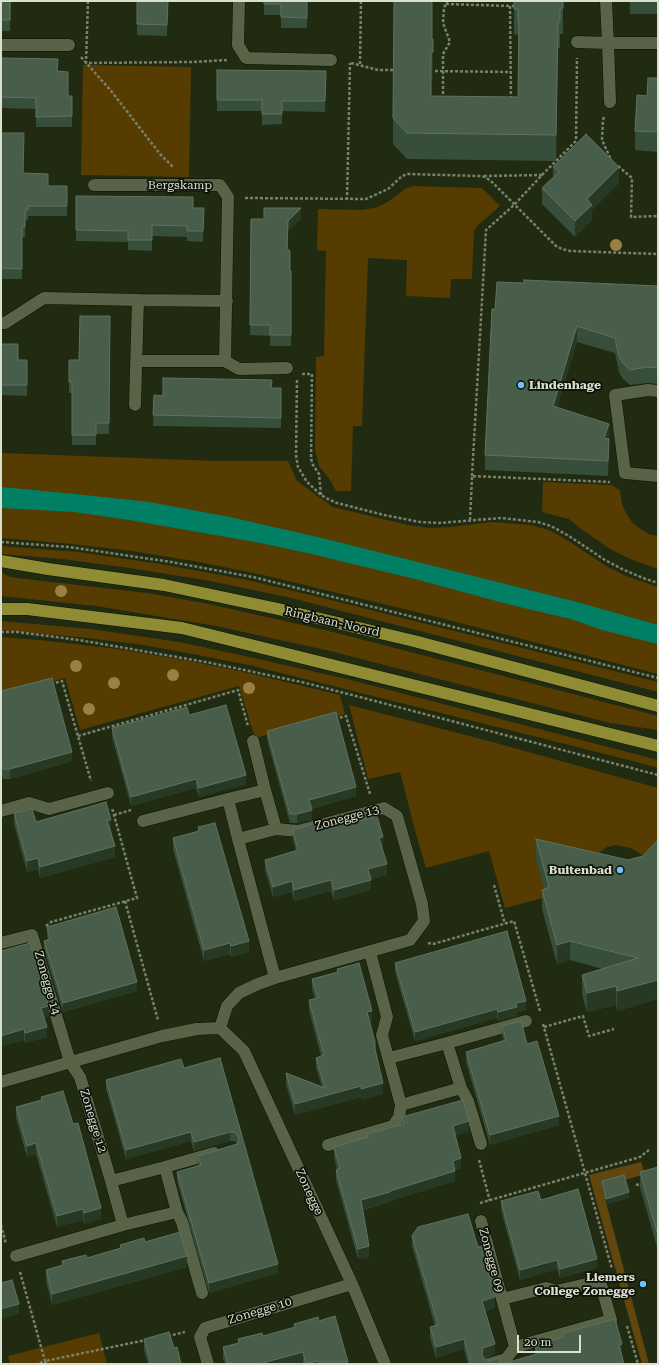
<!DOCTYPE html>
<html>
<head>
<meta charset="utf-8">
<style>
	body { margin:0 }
	#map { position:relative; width:659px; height:1365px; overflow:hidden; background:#212b11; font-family:"Roboto Serif",serif }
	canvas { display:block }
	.frame { position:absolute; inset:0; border:2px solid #d9e0d0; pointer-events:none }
	.scale { position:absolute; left:517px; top:1335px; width:64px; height:18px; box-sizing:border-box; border:2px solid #d9e0d0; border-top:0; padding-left:5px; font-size:12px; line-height:14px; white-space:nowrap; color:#d9e0d0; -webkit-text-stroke:3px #0d1107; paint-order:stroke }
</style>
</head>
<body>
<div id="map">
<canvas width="659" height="1365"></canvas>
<div class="frame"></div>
<div class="scale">20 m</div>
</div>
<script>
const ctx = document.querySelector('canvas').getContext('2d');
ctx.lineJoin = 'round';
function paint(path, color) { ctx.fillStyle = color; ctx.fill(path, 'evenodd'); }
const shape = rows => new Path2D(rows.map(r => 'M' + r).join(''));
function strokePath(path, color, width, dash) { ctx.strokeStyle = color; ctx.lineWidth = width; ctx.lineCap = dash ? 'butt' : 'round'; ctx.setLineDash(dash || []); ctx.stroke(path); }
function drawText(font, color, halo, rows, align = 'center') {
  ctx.font = font + ' "Roboto Serif",serif'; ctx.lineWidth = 3.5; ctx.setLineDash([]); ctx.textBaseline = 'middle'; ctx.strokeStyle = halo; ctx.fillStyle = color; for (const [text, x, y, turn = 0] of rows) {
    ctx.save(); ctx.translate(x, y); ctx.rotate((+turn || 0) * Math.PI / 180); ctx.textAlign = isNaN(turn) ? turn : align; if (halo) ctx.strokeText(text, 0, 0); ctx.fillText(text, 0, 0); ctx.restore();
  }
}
const green = shape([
	[83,65,191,67,189,177,81,175],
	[413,186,482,188,500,206,477,226,474,231,472,279,451,279,450,298,406,296,407,260,368,258,362,426,353,426,351,491,336,491,329,478,319,466,315,450,316,357,324,356,326,251,317,250,318,209,362,210,378,207,389,201,405,189],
	[1,453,217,461,288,461,297,481,333,507,408,525,429,528,450,527,492,522,530,525,549,530,564,538,606,566,626,576,658,587,658,674,437,617,263,575,194,561,132,551,72,544,1,538],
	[543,482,612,485,620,490,622,504,626,513,632,522,640,529,649,534,658,536,658,569,630,559,610,549,581,529,569,519,542,512],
	[1,546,79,552,160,564,243,579,323,598,658,682,658,692,287,597,205,580,129,568,62,559,1,554],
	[1,572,10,577,17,578,147,593,204,603,329,631,658,716,658,730,610,723,330,651,216,626,96,606,1,596],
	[1,621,91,629,179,642,245,656,347,679,658,760,658,768,629,760,249,665,198,655,143,645,88,638,1,630],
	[1,637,39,640,118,649,189,661,244,672,340,695,345,714,255,738,239,686,80,730,65,678,1,695],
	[349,705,485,740,658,788,658,859,652,866,644,854,642,855,631,848,615,845,607,847,600,852,547,897,505,908,489,851,426,868,416,834,400,772,368,779],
	[99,1333,107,1364,10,1364,8,1356]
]);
const forest = shape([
	[641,1162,645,1174,602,1187,649,1364,642,1364,589,1175]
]);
const water = shape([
	[1,487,75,494,149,502,230,517,326,539,577,602,658,625,658,644,602,630,571,619,511,605,415,579,303,552,255,542,129,520,74,512,1,508]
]);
const path = shape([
	[88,1,86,63,192,62,228,60],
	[446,4,510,6],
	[81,57,112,92,160,154,174,168],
	[351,63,378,70,395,70],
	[360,64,361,1],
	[430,71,510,72],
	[443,99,443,54,450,42,443,23,444,8,447,1],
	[511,99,510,6,516,6],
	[604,117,603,120,602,140,612,162],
	[618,166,632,178,631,217,658,216],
	[542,175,576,141,577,58],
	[245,198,366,199,388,189,402,176,408,174,479,176,485,177,491,181,556,246,562,249,570,251,658,254],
	[347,200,350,63],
	[302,374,312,374,311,459,313,465,319,474,321,495],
	[297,380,296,455,298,467,307,482,321,495,328,499,337,503,384,515,420,522,439,523,501,518,538,522,551,526,569,536,605,560,622,569,643,578,658,583],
	[472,476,486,230,514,205,542,175,484,176],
	[470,520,472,476,610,482],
	[1,542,69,547,171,562,253,577,658,678],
	[1,632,17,632,79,640,211,663,306,683,658,775],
	[51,684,62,681,91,781],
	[335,719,346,716,370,794],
	[78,736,238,690,248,726],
	[114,815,131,810],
	[494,885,505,924],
	[125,901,158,1020],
	[46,926,51,922,137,898,112,808],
	[428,943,433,944,514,921,540,1011],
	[543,1024,612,1269],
	[544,1027,583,1016,589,1036,614,1029],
	[479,1160,490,1201],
	[636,1185,642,1184],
	[480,1203,640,1157,649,1150],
	[1,1225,6,1244],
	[20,1272,45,1361,37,1364],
	[627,1326,638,1364],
	[168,1336,185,1332],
	[46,1364,45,1361,146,1340]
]);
const minor = shape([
	[239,1,238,45,246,58,331,60],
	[606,1,608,43,658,43],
	[577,42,608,43,610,102],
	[1,45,69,45],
	[94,185,220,185,228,197,225,361],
	[1,323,5,323,44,298,138,300],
	[136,361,225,361,239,369,287,368],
	[658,391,648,390,615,395,625,473,658,476],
	[135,405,138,300,227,301],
	[253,741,265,790],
	[1,811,29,803,49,809,108,793],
	[143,821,228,799],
	[238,839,228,799,265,790,276,829],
	[1,943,32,935,70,1062,80,1077,111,1181,123,1225],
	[220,1028,227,1006,239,993,258,984,275,978,410,940,424,921,422,904,397,816,384,808,298,831,276,829,238,839,275,978],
	[447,1043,526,1021],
	[389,1058,447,1043,461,1088,401,1105],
	[1,1082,162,1036,197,1029,220,1028,244,1051,352,1284,385,1364],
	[461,1088,468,1101,481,1144],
	[328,1145,393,1126,399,1117,401,1105,382,1035,387,1017,370,952],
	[111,1181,165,1167],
	[481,1221,515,1347,506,1359,489,1364],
	[16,1256,123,1225,177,1212],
	[202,1293,182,1222,177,1212,165,1167,214,1153],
	[502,1299,546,1288,556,1291,600,1281,611,1320,515,1347],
	[208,1364,200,1337,205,1328,352,1284]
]);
const major = shape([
	[1,561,48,569,164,585,278,609,414,641,658,706],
	[1,609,27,609,182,628,658,746]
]);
const trees = [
	[616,245],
	[61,591],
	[76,666],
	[173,675],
	[114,683],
	[249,688],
	[89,709]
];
const wall = shape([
	[1,1,11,1,10,31,1,31],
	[137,1,168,1,167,36,137,35],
	[264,1,307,1,307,28,281,28,281,15,264,15],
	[514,1,563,1,563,34,560,34,560,48,558,48,556,161,407,159,393,144,393,118,432,39,433,78,431,79,431,96,518,97,519,48,518,48,518,35,514,34],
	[630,1,658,1,658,14,630,14],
	[1,58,58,71,68,96,72,96,72,127,36,127,36,109,1,108],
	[217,70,326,71,325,112,282,111,282,124,262,125,262,111,217,111],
	[658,78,658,152,635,150,635,131,647,96],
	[1,133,24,173,48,186,67,186,67,216,28,216,28,220,25,220,25,237,22,237,22,279,1,279],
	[553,167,619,183,592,210,592,220,575,237,542,204,542,188,553,177],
	[76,196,193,208,204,208,203,242,187,241,187,237,152,236,152,251,128,250,128,242,76,241],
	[251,219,301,219,288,231,288,249,290,271,291,271,291,346,270,346,270,336,250,335],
	[524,283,658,286,658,384,647,383,630,385,623,379,619,372,615,353,577,342,557,407,609,455,608,476,485,470,485,455,495,309],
	[110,316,109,434,96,434,96,445,72,445,72,393,69,393,69,360,79,360],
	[1,344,18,360,27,360,27,396,1,395],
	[272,388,281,388,281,428,153,426,154,395,163,396],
	[1,691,72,761,10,779,3,779,1,773],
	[189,715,246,784,199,797,196,788,131,806,112,737,112,728],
	[267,731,356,796,311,809,312,820,297,823,290,823,267,740],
	[14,813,36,822,111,830,115,857,40,878,38,869,27,872,14,824],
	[347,824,383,848,382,848,387,875,371,879,371,890,334,900,331,891,294,901,292,892,273,897,265,870,265,860,296,851,293,840,293,830,294,829,294,828,317,829],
	[198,827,249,952,231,957,230,954,204,961,173,849,173,838,198,831],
	[536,839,628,860,658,999,617,1011,616,1005,587,1012,582,994,582,975,603,969,570,960,557,964,542,909,542,890,544,889,536,858],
	[47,927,137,991,63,1012,44,950,44,941,48,939,47,936],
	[1,951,49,1016,44,1018,47,1037,25,1043,24,1040,1,1046],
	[395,963,526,1010,517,1012,517,1016,498,1021,497,1018,415,1041,395,972],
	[337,969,372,1021,370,1022,383,1094,361,1100,361,1097,295,1115,286,1084,286,1073,322,1087,316,1068,316,1058,321,1056,309,1011,309,1000,315,999,312,989,312,979,337,972],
	[502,1026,527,1044,559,1125,490,1145,466,1062,466,1052,504,1041,502,1035],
	[220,1058,278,1273,209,1293,177,1181,177,1172,198,1166,198,1156,237,1144,237,1143,234,1141,230,1141,194,1151,191,1141,126,1159,106,1089,106,1080,184,1068],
	[41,1097,101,1219,84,1224,83,1220,57,1227,36,1154,27,1157,16,1118,16,1107,41,1100],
	[402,1117,469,1131,455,1136,461,1169,455,1170,455,1181,390,1201,390,1202,363,1210,369,1257,358,1259,336,1180,336,1170,337,1169,334,1157,334,1147,367,1138,367,1134,402,1124],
	[658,1167,658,1251,640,1187,640,1172],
	[602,1181,629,1198,606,1204,602,1187],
	[541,1200,597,1268,560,1278,557,1269,520,1280,501,1210,501,1201],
	[412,1236,495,1308,485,1311,495,1354,484,1359,488,1361,501,1364,468,1364,464,1349,436,1358,430,1338,430,1327,435,1326,412,1246],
	[145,1242,187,1267,52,1305,46,1281,46,1270,62,1265,62,1261,87,1258,120,1249,120,1245],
	[319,1321,348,1362,348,1364,303,1364,303,1362,297,1364,225,1364,223,1358,223,1347,238,1343,238,1339,263,1336,294,1328,294,1324],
	[563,1333,622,1355,535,1355,535,1345,563,1337],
	[144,1339,174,1348,181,1364,148,1364,144,1350]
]);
const shadedWall = shape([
	[432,1,432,53,433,52,433,78,431,79,431,96],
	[558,22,558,48,556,161,556,135],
	[619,167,619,183,592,210,592,220,575,237,575,221,587,199],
	[301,208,301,219,288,231,288,221],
	[577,326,577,342,553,421,553,406],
	[609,424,609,439,604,438],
	[609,439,609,455,608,476,608,461],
	[72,752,72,761,10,779,10,769],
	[246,775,246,784,199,797,199,788],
	[196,779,196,788,131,806,131,797],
	[356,787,356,796,309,809,309,800],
	[312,810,312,820,297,823,297,814],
	[107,820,111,820,111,830,107,831],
	[383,837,383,848,379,849,379,838],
	[115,846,115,857,40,878,40,867],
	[38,858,38,869,27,872,27,861],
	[387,864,387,875,368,880,368,869],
	[331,880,331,891,294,901,294,890],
	[371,880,371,890,334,900,334,890],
	[292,881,292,892,273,897,273,887],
	[249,941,249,952,231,957,231,946],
	[570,941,570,960,557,964,557,945],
	[230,943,230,954,204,961,204,950],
	[658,980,658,999,617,1011,617,991],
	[137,982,137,991,63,1012,63,1003],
	[616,986,616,1005,587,1012,587,993],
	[526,1001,526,1010,517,1012,517,1016,498,1021,498,1012,516,1003],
	[49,1006,49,1016,41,1018,41,1008],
	[497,1009,497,1018,415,1041,415,1032],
	[372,1011,372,1021,367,1022,367,1012],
	[47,1027,47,1037,25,1043,25,1033],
	[24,1029,24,1040,1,1046,1,1036],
	[383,1083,383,1094,361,1100,361,1089],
	[361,1086,361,1097,295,1115,295,1104],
	[559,1116,559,1125,490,1145,490,1135],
	[469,1121,469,1131,453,1137,453,1126],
	[191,1132,191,1141,126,1159,126,1150],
	[230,1132,230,1141,194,1151,194,1142],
	[36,1143,36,1154,27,1157,27,1146],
	[461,1158,461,1169,453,1171,453,1161],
	[455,1171,455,1181,390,1201,390,1202,361,1210,361,1200],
	[629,1192,629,1198,606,1204,606,1199],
	[101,1208,101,1219,84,1224,84,1213],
	[83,1209,83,1220,57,1227,57,1216],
	[369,1246,369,1257,358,1259,358,1249],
	[187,1256,187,1267,52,1305,52,1294],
	[597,1259,597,1268,560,1278,560,1269],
	[557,1260,557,1269,520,1280,520,1270],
	[278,1264,278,1273,209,1293,209,1283],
	[495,1297,495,1308,482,1311,482,1301],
	[19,1304,19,1314,1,1319,1,1309],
	[464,1339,464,1349,436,1358,436,1347],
	[495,1344,495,1354,483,1359,482,1355,483,1348],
	[622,1344,622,1355,619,1355,619,1345],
	[303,1352,303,1362,297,1364,259,1364],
	[317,1361,317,1364,307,1364]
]);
const building = shape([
	[1,1,10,1,10,20,1,20,1,1],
	[137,1,168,1,167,25,137,24,137,1],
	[264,1,307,1,307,18,281,17,281,4,264,4,264,1],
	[394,1,432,1,432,39,433,39,433,52,431,53,431,96,518,97,519,22,518,22,518,9,514,9,514,1,563,1,563,8,560,8,560,22,558,22,556,135,407,133,393,118,394,1],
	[1,58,58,59,57,71,68,72,68,96,72,96,72,116,36,117,36,98,1,97,1,58],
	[217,70,326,71,325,101,282,101,282,114,262,114,262,100,217,100,217,70],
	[648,78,658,78,658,132,635,131,637,95,647,96,648,78],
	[1,133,24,133,23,173,48,174,48,186,67,186,67,206,28,206,28,210,25,210,25,227,22,227,22,269,1,268,1,133],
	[586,134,619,167,587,199,592,205,575,221,542,188,559,172,553,167,586,134],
	[76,196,193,197,193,208,204,208,203,231,187,231,187,226,152,225,152,240,128,240,128,231,76,230,76,196],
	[264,208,301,208,288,221,287,248,290,251,290,271,291,271,291,335,270,335,270,325,250,325,251,219,264,219,264,208],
	[524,280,658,286,658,368,647,367,630,370,623,363,619,357,615,338,577,326,553,406,609,424,604,438,609,439,608,461,485,455,492,309,495,309,497,282,524,283,524,280],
	[80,316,110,316,109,423,96,423,96,435,72,435,72,382,69,382,69,360,79,360,80,316],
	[1,344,18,344,18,360,27,360,27,385,1,385,1,344],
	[163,378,272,380,271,388,281,388,281,418,153,415,154,395,163,396,163,378],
	[52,678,72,752,10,769,3,769,1,764,1,691,52,678],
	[226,705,246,775,199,788,196,779,131,797,112,728,187,707,189,715,226,705],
	[336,712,356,787,309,800,312,810,297,814,290,814,267,731,336,712],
	[106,802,111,820,107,820,115,846,40,867,38,858,27,861,14,813,32,809,36,822,106,802],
	[377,816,383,837,379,838,387,864,368,869,371,880,334,890,331,880,294,890,292,881,273,887,265,860,298,850,293,830,295,829,294,828,300,828,315,823,317,829,346,821,347,824,377,816],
	[215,823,249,941,231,946,230,943,204,950,173,838,199,831,198,827,215,823],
	[536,839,628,860,643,856,658,840,658,980,617,991,616,986,587,993,582,975,638,958,570,941,557,945,542,890,549,887,536,839],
	[116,907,137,982,63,1003,44,941,50,939,47,927,116,907],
	[507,931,526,1001,516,1003,517,1007,498,1012,497,1009,415,1032,395,963,507,931],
	[30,943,49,1006,41,1008,47,1027,25,1033,24,1029,1,1036,1,951,30,943],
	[359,963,372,1011,367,1012,375,1042,375,1049,383,1083,361,1089,361,1086,295,1104,286,1073,325,1088,316,1058,324,1055,309,1000,318,998,312,979,338,972,337,969,359,963],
	[521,1021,527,1044,537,1041,559,1116,490,1135,466,1052,506,1040,502,1026,521,1021],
	[220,1058,278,1264,209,1283,177,1172,201,1165,198,1156,237,1144,239,1140,237,1134,234,1132,230,1132,194,1142,191,1132,126,1150,106,1080,181,1059,184,1068,220,1058],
	[63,1091,73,1124,78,1123,101,1208,84,1213,83,1209,57,1216,36,1143,27,1146,16,1107,42,1100,41,1097,63,1091],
	[463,1100,469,1121,453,1126,461,1158,453,1161,455,1171,390,1191,390,1192,361,1200,369,1246,358,1249,336,1170,340,1168,334,1147,368,1137,367,1134,404,1124,402,1117,463,1100],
	[658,1167,658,1236,640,1172,658,1167],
	[624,1175,629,1192,606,1199,602,1181,624,1175],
	[578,1189,597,1259,560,1269,557,1260,520,1270,501,1201,538,1191,541,1200,578,1189],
	[468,1214,478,1247,481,1246,495,1297,482,1301,495,1344,483,1348,482,1355,484,1358,488,1361,499,1358,501,1364,471,1364,464,1339,436,1347,430,1327,438,1325,412,1236,418,1227,468,1214],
	[180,1232,187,1256,52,1294,46,1270,63,1265,62,1261,86,1255,87,1258,121,1248,120,1245,144,1238,145,1242,180,1232],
	[12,1280,19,1304,1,1309,1,1283,12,1280],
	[335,1316,348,1362,317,1362,317,1361,306,1364,303,1352,259,1364,228,1364,223,1347,239,1343,238,1339,262,1333,263,1336,295,1327,294,1324,318,1317,319,1321,335,1316],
	[615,1319,622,1344,619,1345,624,1364,502,1364,537,1354,535,1345,564,1337,563,1333,615,1319],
	[169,1332,174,1348,177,1347,181,1364,151,1364,144,1339,169,1332]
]);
const markers = [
	[521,385,4,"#71c1f5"],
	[620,870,4,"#71c1f5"],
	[643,1284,4,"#71c1f5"]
];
const streetNames = [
	["Bergskamp",180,185],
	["Ringbaan-Noord",332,622,13],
	["Zonegge 13",347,818,-15],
	["Zonegge 14",47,983,74],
	["Zonegge 12",93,1121,73],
	["Zonegge",309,1192,65],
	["Zonegge 09",491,1260,75],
	["Zonegge 10",260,1311,-17]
];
const poiNames = [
	["Lindenhage",529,385,"left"],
	["Buitenbad",612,870],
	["Liemers",635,1277],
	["College Zonegge",635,1291]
];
paint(green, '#563c00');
paint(forest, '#61460e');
paint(water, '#007f64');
strokePath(minor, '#0b1300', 13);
strokePath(major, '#0b1300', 13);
strokePath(path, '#78816c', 2.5, [3, 2]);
strokePath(minor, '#586347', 12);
strokePath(major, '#8f8c34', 12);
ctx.fillStyle = '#998241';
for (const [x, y] of trees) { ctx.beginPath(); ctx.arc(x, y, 6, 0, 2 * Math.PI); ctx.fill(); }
paint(wall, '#374e3a');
paint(shadedWall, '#273923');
paint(building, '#495e4a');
strokePath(building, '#5f725f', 1);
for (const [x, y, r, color] of markers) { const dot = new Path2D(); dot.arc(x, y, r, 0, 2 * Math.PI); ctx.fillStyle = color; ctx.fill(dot); strokePath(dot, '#0d1107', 1.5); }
drawText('12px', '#d9e0d0', '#0d1107', streetNames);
drawText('bold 12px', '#d9e0d0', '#0d1107', poiNames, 'right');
</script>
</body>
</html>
